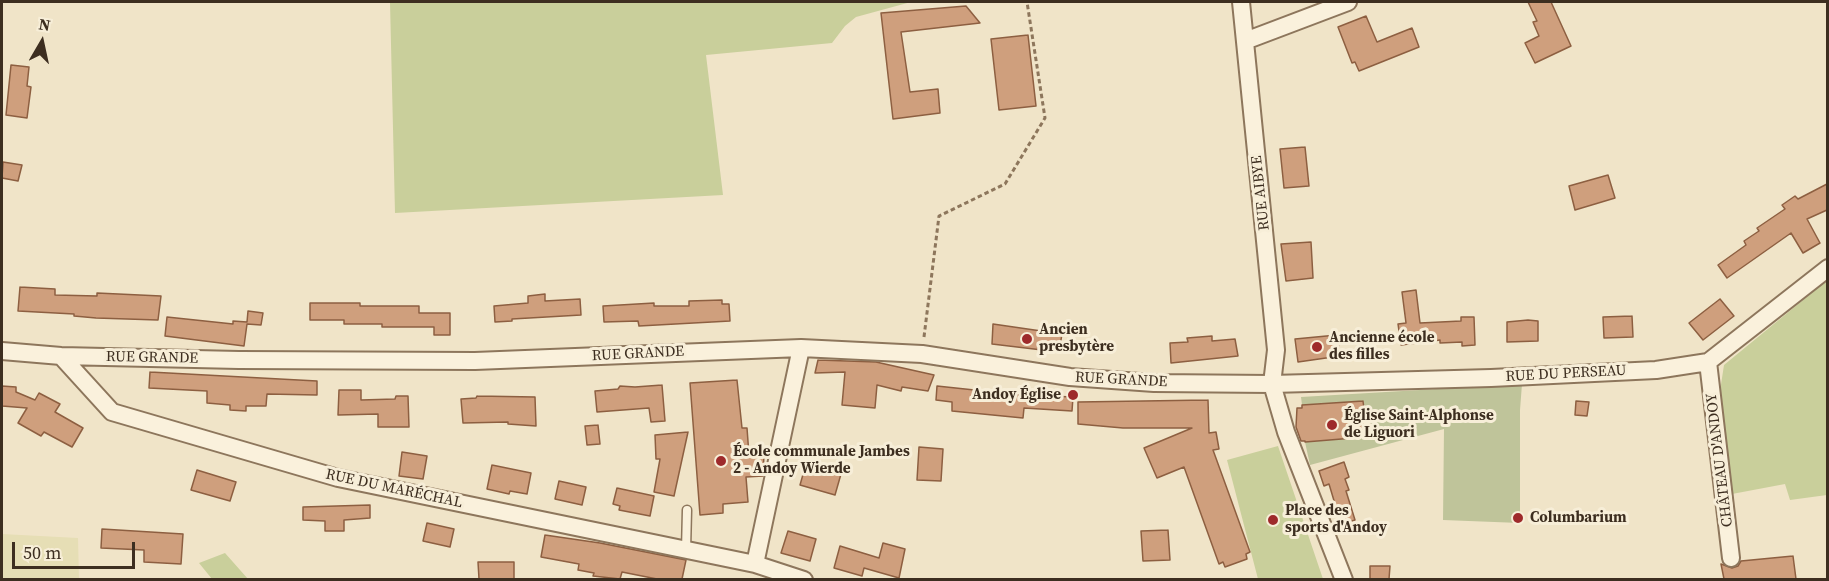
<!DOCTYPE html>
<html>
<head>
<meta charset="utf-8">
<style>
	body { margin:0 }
	#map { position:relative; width:1829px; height:581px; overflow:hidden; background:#f0e4c8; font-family:"Source Serif 4",serif }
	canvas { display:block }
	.frame { position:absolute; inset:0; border:3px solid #3d2e20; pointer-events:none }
	.north { position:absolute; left:12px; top:12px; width:60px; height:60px; -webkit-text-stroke:4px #f7eed8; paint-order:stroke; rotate:9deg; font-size:16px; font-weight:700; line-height:24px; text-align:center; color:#3d2e20 }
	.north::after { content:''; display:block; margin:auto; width:21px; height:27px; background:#3d2e20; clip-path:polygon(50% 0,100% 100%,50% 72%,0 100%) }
	.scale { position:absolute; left:12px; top:542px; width:123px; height:27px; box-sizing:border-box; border:3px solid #3d2e20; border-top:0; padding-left:8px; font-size:18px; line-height:21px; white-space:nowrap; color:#3d2e20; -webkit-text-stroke:4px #f7eed8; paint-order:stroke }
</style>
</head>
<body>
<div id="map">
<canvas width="1829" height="581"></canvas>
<div class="frame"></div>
<div class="north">N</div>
<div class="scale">50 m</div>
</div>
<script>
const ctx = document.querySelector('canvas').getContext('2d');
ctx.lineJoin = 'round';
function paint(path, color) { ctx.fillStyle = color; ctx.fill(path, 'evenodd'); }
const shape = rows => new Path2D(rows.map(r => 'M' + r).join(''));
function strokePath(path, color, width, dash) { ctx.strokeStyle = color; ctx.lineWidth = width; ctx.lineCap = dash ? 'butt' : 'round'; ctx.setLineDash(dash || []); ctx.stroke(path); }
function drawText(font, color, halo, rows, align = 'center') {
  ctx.font = font + ' "Source Serif 4",serif'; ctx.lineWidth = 6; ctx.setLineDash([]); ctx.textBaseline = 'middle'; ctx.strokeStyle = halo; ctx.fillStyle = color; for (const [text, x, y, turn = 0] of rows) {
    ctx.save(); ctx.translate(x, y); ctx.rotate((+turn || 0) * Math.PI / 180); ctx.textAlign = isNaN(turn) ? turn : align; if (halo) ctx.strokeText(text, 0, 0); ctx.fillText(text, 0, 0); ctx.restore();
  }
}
const farmland = shape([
	[2,534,78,538,79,579,2,579]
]);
const green = shape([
	[390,2,911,2,856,17,845,26,832,43,706,55,723,195,395,213],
	[1825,282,1828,285,1827,495,1790,500,1785,484,1732,494,1720,391,1724,365],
	[1278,446,1323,579,1258,579,1227,460],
	[225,553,248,579,212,579,199,563]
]);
const cemetery = shape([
	[1522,384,1520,410,1520,523,1443,520,1444,429,1310,465,1305,442,1353,438,1364,409,1363,401,1302,405,1301,397]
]);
const building = shape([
	[1528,2,1551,2,1571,46,1535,63,1525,43,1539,36,1533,22,1537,21,1528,2],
	[966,6,980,23,901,32,910,92,938,89,940,113,893,119,881,13,966,6],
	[1366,16,1377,42,1412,28,1419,47,1359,71,1355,62,1352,63,1338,27,1366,16],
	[1028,35,1036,106,999,110,991,39,1028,35],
	[11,65,29,67,27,86,31,87,27,118,6,115,11,65],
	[1305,147,1309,186,1284,188,1280,149,1305,147],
	[3,162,22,165,18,181,2,178,3,162],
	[1608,175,1615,198,1575,210,1569,186,1608,175],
	[1827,184,1827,210,1807,219,1820,243,1803,253,1791,233,1727,278,1718,265,1746,245,1744,241,1759,231,1757,228,1785,209,1782,205,1795,196,1798,199,1827,184],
	[1311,242,1313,278,1286,281,1281,244,1311,242],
	[20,287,55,289,55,295,97,296,97,293,161,296,158,320,96,318,74,316,74,314,18,311,20,287],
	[1416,290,1420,323,1461,321,1461,317,1474,317,1475,345,1462,346,1462,342,1440,343,1440,340,1401,345,1398,324,1406,323,1402,292,1416,290],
	[545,294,545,301,580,299,581,315,512,319,512,321,495,322,494,306,528,303,528,296,545,294],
	[1720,299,1734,316,1703,340,1689,323,1720,299],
	[722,300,722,304,729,304,730,321,639,326,638,321,604,322,603,306,654,303,654,306,689,306,689,301,722,300],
	[310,303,360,303,360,306,419,306,419,313,450,313,450,335,434,335,434,327,382,327,382,324,344,324,344,320,310,320,310,303],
	[248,311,263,313,261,325,247,324,244,346,165,336,167,317,233,324,233,321,247,322,248,311],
	[1632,316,1633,337,1604,338,1603,317,1632,316],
	[1528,320,1538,321,1538,341,1507,342,1507,322,1528,320],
	[993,324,1062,334,1059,352,992,344,993,324],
	[1337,335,1340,356,1298,362,1295,339,1337,335],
	[1212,336,1212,341,1235,339,1238,356,1171,363,1170,343,1188,342,1187,338,1212,336],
	[818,360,876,362,934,375,928,391,902,387,901,391,877,385,875,408,842,405,845,372,815,373,818,360],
	[150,372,317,381,317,395,267,394,266,406,246,406,246,411,230,410,230,405,207,403,207,391,149,388,150,372],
	[737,380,742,428,747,428,749,455,764,454,763,476,746,477,748,502,723,504,723,513,700,515,690,383,737,380],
	[662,385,665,421,651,422,649,408,597,412,595,391,618,389,620,386,635,387,662,385],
	[2,386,16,387,16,392,35,400,39,393,60,404,55,412,83,428,72,447,44,432,41,436,18,423,27,408,2,406,2,386],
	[937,386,1021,395,1073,397,1072,411,1024,408,1023,418,952,411,952,402,936,400,937,386],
	[339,390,361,390,361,400,395,399,396,396,408,396,409,427,378,427,378,414,338,415,339,390],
	[477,396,535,397,536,426,508,424,508,422,463,423,461,399,476,398,477,396],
	[1208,400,1209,433,1216,432,1219,449,1213,450,1250,552,1246,554,1247,559,1225,567,1223,562,1219,564,1184,467,1157,478,1144,448,1192,428,1123,428,1078,424,1078,402,1208,400],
	[1363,401,1364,409,1370,414,1371,422,1366,428,1366,437,1305,442,1305,441,1301,441,1296,427,1297,408,1302,408,1302,405,1363,401],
	[1576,401,1589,402,1587,416,1575,415,1576,401],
	[598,425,600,444,587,445,585,426,598,425],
	[688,432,674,496,654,492,660,459,656,459,655,435,688,432],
	[919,447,943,449,941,481,917,480,919,447],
	[402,452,427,456,423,479,399,476,402,452],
	[1344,462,1349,477,1345,479,1349,490,1346,491,1355,520,1341,524,1329,484,1324,486,1319,471,1344,462],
	[806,464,841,474,835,495,800,485,806,464],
	[492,465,531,473,527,494,510,491,509,494,487,489,492,465],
	[197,470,236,482,230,501,191,490,197,470],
	[559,481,586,487,582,505,555,499,559,481],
	[617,488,654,496,650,516,619,510,620,506,613,504,617,488],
	[370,505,370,518,344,520,344,531,325,531,325,521,303,520,303,507,370,505],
	[427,523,454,529,450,547,423,541,427,523],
	[102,529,183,534,181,564,144,562,144,550,101,548,102,529],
	[1168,530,1170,560,1143,561,1141,531,1168,530],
	[788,531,816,539,810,561,781,553,788,531],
	[545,535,600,543,686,560,682,579,657,579,622,572,620,579,593,576,594,573,578,570,579,564,541,557,545,535],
	[883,543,905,549,899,578,864,568,862,576,834,568,840,546,879,558,883,543],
	[1793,556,1796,579,1724,579,1721,564,1732,568,1738,566,1741,561,1793,556],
	[478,562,514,562,514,579,479,579,478,562],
	[1370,566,1390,566,1389,579,1370,579,1370,566]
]);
const path = shape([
	[924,337,939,216,1005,184,1045,118,1027,2]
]);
const lane = shape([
	[686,550,687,510]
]);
const street = shape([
	[1241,2,1276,350,1272,384,1286,432,1344,580],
	[1245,41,1348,2],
	[2,351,61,356,239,360,475,361,801,348,922,354,1070,377,1154,383,1272,384,1491,378,1656,370,1708,362,1828,268],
	[61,356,112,412,338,478,755,564,804,580],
	[1708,362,1731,558],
	[755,564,801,348]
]);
const markers = [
	[1027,339,6,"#9e2a2b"],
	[1317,347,6,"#9e2a2b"],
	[1073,395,6,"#9e2a2b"],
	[1332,425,6,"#9e2a2b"],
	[721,461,6,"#9e2a2b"],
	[1518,518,6,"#9e2a2b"],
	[1273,520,6,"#9e2a2b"]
];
const streetNames = [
	["RUE AIBYE",1261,193,-96],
	["RUE GRANDE",638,354,-3],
	["RUE GRANDE",152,358,1],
	["RUE DU PERSEAU",1566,374,-3],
	["RUE GRANDE",1121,380,3],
	["CHÂTEAU D'ANDOY",1720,460,-97],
	["RUE DU MARÉCHAL",394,489,12]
];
const poiNames = [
	["Ancien",1039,330],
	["presbytère",1039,347],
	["Ancienne école",1329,338],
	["des filles",1329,355],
	["Andoy Église",1061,395,"right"],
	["Église Saint-Alphonse",1344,416],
	["de Liguori",1344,433],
	["École communale Jambes",733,452],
	["2 - Andoy Wierde",733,469],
	["Place des",1285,511],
	["sports d'Andoy",1285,528],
	["Columbarium",1530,518]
];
paint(farmland, '#e6deb5');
paint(green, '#c9cf9b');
paint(cemetery, '#bfc49a');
paint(building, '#cf9f7d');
strokePath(building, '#8d5f41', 1.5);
strokePath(lane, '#8d765c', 11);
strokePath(street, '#8d765c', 20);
strokePath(path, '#8d765c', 3, [4.5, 3]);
strokePath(lane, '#faf1dc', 8);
strokePath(street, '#faf1dc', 16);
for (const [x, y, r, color] of markers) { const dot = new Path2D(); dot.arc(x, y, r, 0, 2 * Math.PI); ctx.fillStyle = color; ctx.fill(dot); strokePath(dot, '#f7eed8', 2); }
drawText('15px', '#3d2e20', '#f7eed8', streetNames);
drawText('bold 15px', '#3d2e20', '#f7eed8', poiNames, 'left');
</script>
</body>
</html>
